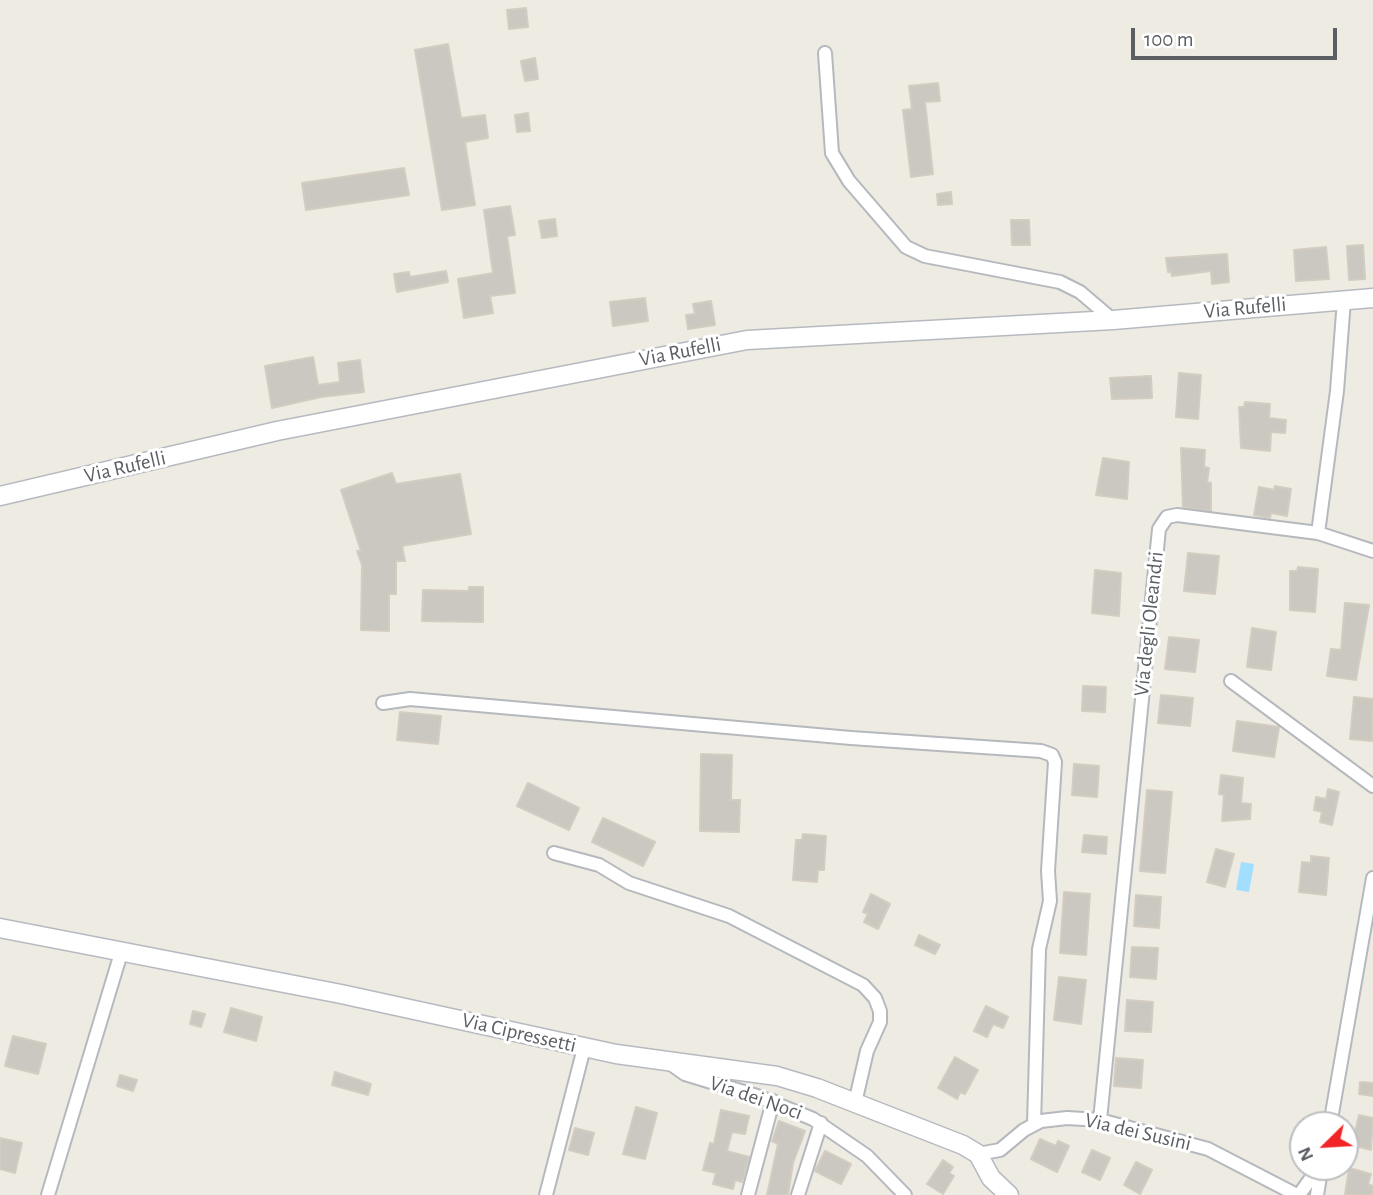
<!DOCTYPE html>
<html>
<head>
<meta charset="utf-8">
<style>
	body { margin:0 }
	#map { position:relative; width:1373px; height:1195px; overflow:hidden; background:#eeebe2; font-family:"Alegreya Sans",sans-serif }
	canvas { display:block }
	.north { position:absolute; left:1289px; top:1111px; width:70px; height:70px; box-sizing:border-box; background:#fff; border:2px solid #bdbfc1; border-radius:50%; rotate:246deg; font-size:19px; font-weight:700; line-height:28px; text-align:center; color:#5b5f64 }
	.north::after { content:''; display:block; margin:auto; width:24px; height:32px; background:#f12527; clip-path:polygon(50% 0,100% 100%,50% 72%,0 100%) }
	.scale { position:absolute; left:1131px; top:28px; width:206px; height:32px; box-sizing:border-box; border:4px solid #5b5f64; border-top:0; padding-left:9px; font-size:21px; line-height:24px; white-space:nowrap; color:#5b5f64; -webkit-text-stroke:5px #fff; paint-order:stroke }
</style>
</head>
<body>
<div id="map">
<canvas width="1373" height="1195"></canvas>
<div class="north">N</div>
<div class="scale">100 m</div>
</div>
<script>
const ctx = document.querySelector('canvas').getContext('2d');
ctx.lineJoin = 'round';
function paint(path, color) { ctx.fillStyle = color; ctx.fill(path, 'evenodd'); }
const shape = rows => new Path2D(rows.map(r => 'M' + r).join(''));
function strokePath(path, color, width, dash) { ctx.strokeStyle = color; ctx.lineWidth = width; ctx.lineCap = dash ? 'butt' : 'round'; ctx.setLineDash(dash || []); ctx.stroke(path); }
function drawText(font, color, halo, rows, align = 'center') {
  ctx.font = font + ' "Alegreya Sans",sans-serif'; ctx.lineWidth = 6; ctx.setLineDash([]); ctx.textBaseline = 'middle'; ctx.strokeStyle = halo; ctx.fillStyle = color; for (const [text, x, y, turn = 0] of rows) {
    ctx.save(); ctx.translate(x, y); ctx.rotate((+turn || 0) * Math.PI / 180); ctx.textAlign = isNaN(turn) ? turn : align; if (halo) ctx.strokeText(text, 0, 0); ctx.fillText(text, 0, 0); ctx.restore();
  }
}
const water = shape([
	[1241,862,1254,864,1249,892,1236,890]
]);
const building = shape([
	[526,8,528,27,509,29,507,10,526,8],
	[448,44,461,118,485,115,488,138,465,142,475,205,442,210,415,50,448,44],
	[535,58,538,79,525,81,521,61,535,58],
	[938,83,940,101,925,102,933,174,911,177,903,110,912,109,909,86,938,83],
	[528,113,530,131,517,132,515,115,528,113],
	[404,168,409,195,306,210,302,183,404,168],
	[951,192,952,204,938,205,937,194,951,192],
	[510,206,515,235,507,236,515,293,490,296,493,313,464,318,458,279,493,273,484,210,510,206],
	[555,219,557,236,542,238,539,221,555,219],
	[1011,220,1029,220,1030,245,1012,245,1011,220],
	[1363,245,1365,279,1349,280,1347,246,1363,245],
	[1326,247,1329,279,1296,281,1294,250,1326,247],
	[1227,254,1229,282,1212,284,1211,271,1172,276,1171,271,1168,272,1166,258,1227,254],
	[446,271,448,282,397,292,394,274,409,272,410,277,446,271],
	[645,298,648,321,613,326,610,302,645,298],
	[711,301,715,325,688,329,686,315,695,314,693,304,711,301],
	[313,357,318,385,340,382,338,363,360,360,364,392,321,397,272,408,265,366,313,357],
	[1179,373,1201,375,1198,419,1176,417,1179,373],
	[1151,376,1152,398,1112,399,1110,378,1151,376],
	[1245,402,1270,404,1269,418,1286,420,1285,433,1271,432,1270,451,1241,448,1239,407,1244,407,1245,402],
	[1181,448,1205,450,1204,467,1209,468,1207,482,1211,483,1211,511,1183,507,1181,448],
	[1103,458,1129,462,1127,499,1096,495,1103,458],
	[392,473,396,484,460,474,471,534,402,546,405,561,396,561,396,594,389,594,389,631,361,630,362,565,357,551,361,551,341,490,392,473],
	[1275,486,1291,489,1287,516,1271,513,1270,518,1254,515,1259,487,1274,490,1275,486],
	[1188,553,1219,556,1215,594,1184,591,1188,553],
	[1298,567,1318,569,1315,612,1290,610,1290,571,1297,571,1298,567],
	[1095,570,1121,573,1119,616,1092,613,1095,570],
	[469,587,483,587,483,622,422,621,423,590,469,591,469,587],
	[1345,603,1369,605,1356,680,1327,676,1331,649,1341,650,1345,603],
	[1252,628,1276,632,1271,670,1247,667,1252,628],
	[1169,637,1199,640,1195,672,1165,669,1169,637],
	[1083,686,1106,687,1105,712,1082,711,1083,686],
	[1161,695,1193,698,1190,726,1158,723,1161,695],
	[1354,697,1373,699,1372,741,1350,739,1354,697],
	[400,712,441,716,438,744,397,740,400,712],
	[1237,721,1279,727,1274,757,1233,751,1237,721],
	[701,754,732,755,731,800,740,800,739,832,700,831,701,754],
	[1074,764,1099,766,1097,797,1072,795,1074,764],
	[1221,775,1243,778,1241,803,1251,804,1250,819,1222,821,1224,795,1219,794,1221,775],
	[528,783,579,808,569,830,517,806,528,783],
	[1328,789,1339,792,1332,825,1320,822,1322,812,1314,810,1316,797,1326,799,1328,789],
	[1147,790,1172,792,1165,873,1140,871,1147,790],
	[603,818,655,842,643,866,592,842,603,818],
	[803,834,826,836,824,870,818,870,817,882,793,880,796,840,802,840,803,834],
	[1084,835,1107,837,1106,854,1082,852,1084,835],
	[1216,849,1234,854,1225,887,1207,882,1216,849],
	[1311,856,1329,858,1326,895,1299,892,1302,862,1311,863,1311,856],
	[1064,892,1090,894,1086,955,1060,953,1064,892],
	[871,894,890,904,878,929,864,922,868,914,863,912,871,894],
	[1136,895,1161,897,1159,928,1134,926,1136,895],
	[919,935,940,945,935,954,915,945,919,935],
	[1132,947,1158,948,1156,979,1130,977,1132,947],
	[1059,977,1086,980,1081,1024,1054,1020,1059,977],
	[1127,1000,1153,1002,1151,1032,1125,1031,1127,1000],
	[986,1006,1008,1017,1003,1028,993,1024,987,1037,974,1031,986,1006],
	[231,1008,262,1017,256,1041,224,1032,231,1008],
	[193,1011,205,1014,201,1027,190,1024,193,1011],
	[13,1036,46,1044,38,1074,5,1066,13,1036],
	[955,1057,978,1070,965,1094,960,1092,957,1099,938,1088,955,1057],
	[1116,1058,1143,1060,1141,1088,1114,1086,1116,1058],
	[335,1072,371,1084,368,1095,332,1085,335,1072],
	[120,1075,137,1080,133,1091,117,1086,120,1075],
	[1360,1082,1373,1083,1373,1096,1359,1094,1360,1082],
	[636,1107,657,1113,645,1159,623,1154,636,1107],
	[721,1110,749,1116,745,1134,732,1132,727,1151,749,1157,742,1182,735,1180,733,1189,713,1184,716,1173,703,1170,710,1143,714,1144,721,1110],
	[1359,1115,1373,1118,1371,1150,1352,1145,1359,1115],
	[779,1121,805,1131,793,1163,788,1195,767,1195,778,1144,772,1141,779,1121],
	[575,1128,594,1133,588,1155,569,1150,575,1128],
	[0,1138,22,1143,15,1173,0,1169,0,1138],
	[1040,1139,1056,1146,1058,1141,1069,1146,1057,1172,1031,1159,1040,1139],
	[1092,1150,1110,1158,1100,1180,1082,1172,1092,1150],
	[825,1151,851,1164,841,1184,815,1171,825,1151],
	[943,1160,953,1167,949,1173,954,1176,943,1194,927,1184,943,1160],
	[1136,1162,1152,1170,1140,1194,1124,1185,1136,1162],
	[1349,1168,1371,1174,1368,1184,1373,1186,1373,1195,1345,1195,1349,1168]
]);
const street = shape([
	[825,53,832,153,849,181,906,247,925,256,1060,282,1080,292,1113,320],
	[1318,533,1373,551],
	[1231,681,1373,786],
	[383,703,410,699,851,738,1041,751,1052,755,1055,762,1048,871,1050,901,1039,949,1034,1124],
	[554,853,599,865,629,883,729,916,863,985,875,998,880,1011,880,1022,867,1051,855,1103],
	[668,1062,685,1074,757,1096,813,1119,867,1156,905,1195],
	[1100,1120,1159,529,1167,517,1177,515,1318,533,1337,391,1344,300],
	[1330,1125,1373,878],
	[978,1154,1000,1150,1024,1130,1041,1121,1067,1118,1100,1120,1208,1149,1297,1195],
	[48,1195,121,953],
	[546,1195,584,1048],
	[748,1195,773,1101],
	[798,1195,821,1123],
	[1299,1195,1319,1167],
	[1317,1195,1321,1171]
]);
const secondary = shape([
	[0,496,277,431,747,340,1113,320,1373,298],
	[0,928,341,994,616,1054,777,1076,817,1088,963,1145,978,1154,991,1178,1009,1195]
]);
const streetNames = [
	["Via Rufelli",1245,308,-5],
	["Via Rufelli",680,352,-11],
	["Via Rufelli",125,467,-13],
	["Via degli Oleandri",1149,624,-84],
	["Via Cipressetti",519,1033,13],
	["Via dei Noci",756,1098,19],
	["Via dei Susini",1138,1132,13]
];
paint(water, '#a1deff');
paint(building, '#cbc7c1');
strokePath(building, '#d3ccc0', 2);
strokePath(street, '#b5b9bd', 16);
strokePath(secondary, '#b6bac0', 21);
strokePath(street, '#fff', 12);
strokePath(secondary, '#fff', 18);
drawText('21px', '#5b5f64', '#fff', streetNames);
</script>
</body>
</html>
